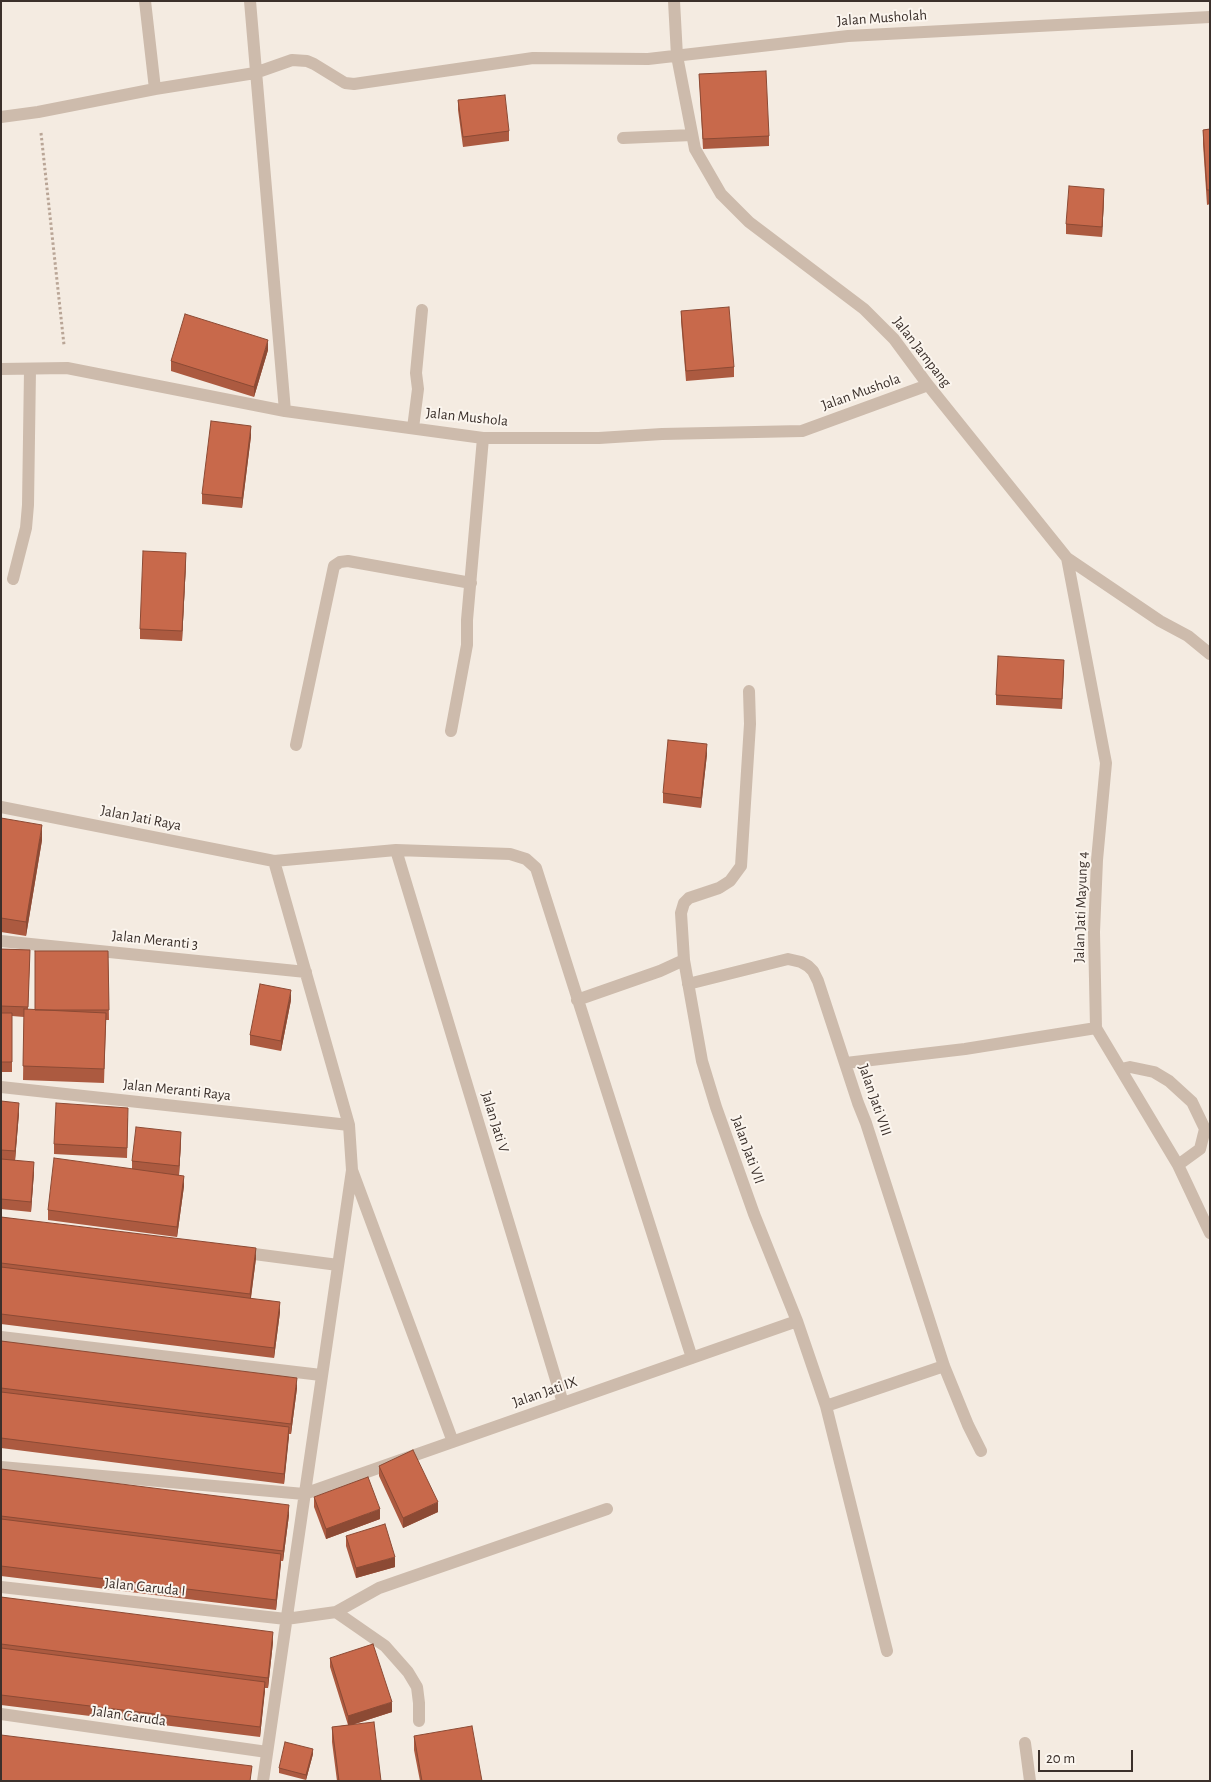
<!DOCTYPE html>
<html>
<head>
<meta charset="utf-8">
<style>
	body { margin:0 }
	#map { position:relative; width:1211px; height:1782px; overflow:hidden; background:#f4ebe1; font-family:"Alegreya Sans",sans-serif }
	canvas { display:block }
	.frame { position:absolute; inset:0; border:2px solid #3b302b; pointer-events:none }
	.scale { position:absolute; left:1038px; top:1750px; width:95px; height:22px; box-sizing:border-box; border:2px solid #3b302b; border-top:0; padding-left:6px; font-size:15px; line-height:18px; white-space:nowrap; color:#3b302b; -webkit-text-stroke:4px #fbf5ee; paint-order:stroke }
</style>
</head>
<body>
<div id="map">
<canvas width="1211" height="1782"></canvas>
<div class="frame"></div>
<div class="scale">20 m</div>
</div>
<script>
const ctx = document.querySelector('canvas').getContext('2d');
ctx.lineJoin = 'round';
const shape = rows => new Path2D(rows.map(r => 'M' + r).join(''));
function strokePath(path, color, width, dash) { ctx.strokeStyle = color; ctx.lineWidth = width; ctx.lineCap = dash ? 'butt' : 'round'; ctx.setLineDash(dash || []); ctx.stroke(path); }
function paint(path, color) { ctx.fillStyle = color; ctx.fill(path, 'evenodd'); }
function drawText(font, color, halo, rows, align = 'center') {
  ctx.font = font + ' "Alegreya Sans",sans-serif'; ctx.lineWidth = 4; ctx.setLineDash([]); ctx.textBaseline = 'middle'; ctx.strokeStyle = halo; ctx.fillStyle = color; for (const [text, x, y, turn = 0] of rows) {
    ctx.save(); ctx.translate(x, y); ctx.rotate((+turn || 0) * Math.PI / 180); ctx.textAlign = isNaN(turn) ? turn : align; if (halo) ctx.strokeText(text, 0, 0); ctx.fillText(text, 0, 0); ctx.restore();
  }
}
const path = shape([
	[41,133,64,345]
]);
const minor = shape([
	[145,1,155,89],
	[250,1,285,411],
	[674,1,677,56,695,149,721,194,749,222,864,309,894,339,928,385,1067,558,1160,621,1188,636,1210,654],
	[1,117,38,112,155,89,255,73,292,60,307,61,314,64,345,83,354,84,533,58,648,59,848,36,1210,17],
	[623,138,692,135],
	[1,369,67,368,285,411,483,438,599,438,662,434,802,431,928,385],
	[413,428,418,389,416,373,422,310],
	[1067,558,1106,763,1097,860,1094,932,1096,1028,1178,1165,1210,1233],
	[13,579,26,528,28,505,30,370],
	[451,731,467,645,467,620,483,438],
	[296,745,334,566,340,562,348,561,471,583],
	[1,807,274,861,396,850,510,854,526,859,536,868,692,1358],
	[396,850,563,1403],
	[274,861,349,1125,352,1170,453,1442],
	[1,941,306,972],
	[684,960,681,913,684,903,689,898,719,888,730,881,741,866,750,724,749,691],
	[688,984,788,959,801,962,808,966,813,971,818,981,858,1103,866,1123,944,1366,968,1425,981,1451],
	[577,1000,660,971,684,960,702,1061,716,1107,754,1214,797,1321,826,1406],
	[846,1063,965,1049,1096,1028],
	[1121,1069,1130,1067,1154,1072,1169,1081,1192,1102,1205,1129,1200,1149,1178,1165],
	[1,1087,349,1125],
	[239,1252,338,1265],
	[1,1337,321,1375],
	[1,1467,304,1494,797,1321],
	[1,1587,286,1619,336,1612,385,1646,408,1672,417,1687,419,1703,419,1721],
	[336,1612,379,1588,607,1509],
	[887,1651,826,1406,944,1366],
	[1,1714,267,1752],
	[1025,1743,1030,1781],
	[263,1781,352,1170]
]);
const wall = shape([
	[699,74,769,136,769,146,703,149],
	[458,100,509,131,509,141,463,147,458,110],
	[1210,129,1210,204,1207,205,1203,144,1203,130],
	[1104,199,1102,237,1066,234,1066,224],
	[681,311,734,367,734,377,686,381,681,321],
	[268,350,254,397,171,371,171,361],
	[251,436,242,508,202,504,202,494],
	[186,563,182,641,140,639,140,629],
	[1064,670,1062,709,996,705,996,695],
	[707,754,701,808,663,803,663,793],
	[1,818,42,840,26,936,1,932],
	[1,949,30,950,28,1010,35,1010,108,951,109,1020,106,1020,104,1083,23,1080,24,1017,12,1016,12,1072,1,1072],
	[291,1000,281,1051,250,1045,250,1035],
	[1,1101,19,1113,15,1160,34,1172,31,1212,1,1209],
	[128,1118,127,1158,54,1154,54,1144],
	[181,1142,179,1175,184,1186,177,1237,48,1220,48,1210,132,1169,132,1161],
	[1,1217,256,1258,251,1298,280,1312,274,1358,1,1324],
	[1,1341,297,1388,291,1434,289,1434,284,1484,1,1448],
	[379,1466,438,1512,403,1528,379,1476],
	[1,1469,289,1515,283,1561,281,1561,276,1610,1,1576],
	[314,1497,380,1519,326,1539,314,1507],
	[346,1536,395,1567,356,1578,346,1546],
	[1,1597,273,1642,268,1688,265,1688,260,1737,1,1705],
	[330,1658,392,1712,352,1725,381,1781,337,1781,332,1742,332,1727,348,1725,330,1667],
	[414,1736,482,1781,420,1781,414,1750],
	[313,1754,306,1780,279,1773,279,1768]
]);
const shadedWall = shape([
	[1104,189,1104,199,1102,237,1102,227],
	[268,340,268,350,254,397,254,387],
	[251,426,251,436,242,508,242,498],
	[186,553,186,563,182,641,182,631],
	[707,744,707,754,701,808,701,798],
	[42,825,42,840,26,936,26,922],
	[291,990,291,1000,281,1051,281,1041],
	[19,1103,19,1113,15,1161,15,1151],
	[181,1132,181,1142,179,1175,179,1166],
	[34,1162,34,1172,31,1212,31,1202],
	[184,1176,184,1186,177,1237,177,1227],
	[256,1248,256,1258,250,1304,250,1294],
	[280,1302,280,1312,274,1358,274,1348],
	[297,1378,297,1388,291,1434,291,1424],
	[289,1427,289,1437,284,1484,284,1474],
	[438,1502,438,1512,403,1528,403,1518],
	[289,1505,289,1515,283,1561,283,1551],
	[380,1509,380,1519,326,1539,326,1529],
	[281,1554,281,1564,276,1610,276,1600],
	[395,1557,395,1567,356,1578,356,1568],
	[273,1632,273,1642,268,1688,268,1678],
	[265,1682,265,1691,260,1737,260,1727],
	[392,1702,392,1712,348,1726,348,1716],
	[313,1749,313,1754,306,1780,306,1775]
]);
const building = shape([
	[766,71,769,136,703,139,699,74,766,71],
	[505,95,509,131,463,137,458,100,505,95],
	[1210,129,1210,190,1207,190,1203,130,1210,129],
	[1069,186,1104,189,1102,227,1066,224,1069,186],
	[729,307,734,367,686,371,681,311,729,307],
	[185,314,268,340,254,387,171,361,185,314],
	[211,421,251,426,242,498,202,494,211,421],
	[143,551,186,553,182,631,140,629,143,551],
	[998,656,1064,660,1062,699,996,695,998,656],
	[668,740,707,744,701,798,663,793,668,740],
	[1,818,42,825,26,922,1,918,1,818],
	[1,949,30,950,28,1007,1,1006,1,949],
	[35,951,108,951,109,1010,35,1010,35,951],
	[260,984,291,990,281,1041,250,1035,260,984],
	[24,1009,106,1013,104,1069,23,1066,24,1009],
	[1,1013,12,1013,12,1062,1,1062,1,1013],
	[1,1101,19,1103,15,1151,1,1150,1,1101],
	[56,1103,128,1108,127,1148,54,1144,56,1103],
	[136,1127,181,1132,179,1166,132,1161,136,1127],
	[54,1158,184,1176,177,1227,48,1210,54,1158],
	[1,1159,34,1162,31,1202,1,1199,1,1159],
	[1,1217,256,1248,250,1294,1,1263,1,1217],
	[1,1267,280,1302,274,1348,1,1314,1,1267],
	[1,1341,297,1378,291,1424,1,1388,1,1341],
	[1,1392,289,1427,284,1474,1,1438,1,1392],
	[413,1450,438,1502,403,1518,379,1466,413,1450],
	[1,1469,289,1505,283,1551,1,1516,1,1469],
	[368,1477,380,1509,326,1529,314,1497,368,1477],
	[1,1519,281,1554,276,1600,1,1566,1,1519],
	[385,1524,395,1557,356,1568,346,1536,385,1524],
	[1,1597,273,1632,268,1678,1,1644,1,1597],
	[373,1644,392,1702,348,1716,330,1658,373,1644],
	[1,1648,265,1682,260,1727,1,1695,1,1648],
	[374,1722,381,1781,339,1781,332,1727,374,1722],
	[472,1726,482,1781,422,1781,414,1736,472,1726],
	[1,1735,252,1766,250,1781,1,1781,1,1735],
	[285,1742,313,1749,306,1775,279,1768,285,1742]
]);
const streetNames = [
	["Jalan Musholah",882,18,-4],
	["Jalan Jampang",922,352,52],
	["Jalan Mushola",861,392,-20],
	["Jalan Mushola",467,417,6],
	["Jalan Jati Raya",141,818,11],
	["Jalan Jati Mayung 4",1081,907,-88],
	["Jalan Meranti 3",155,940,6],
	["Jalan Meranti Raya",177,1090,6],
	["Jalan Jati VIII",875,1100,71],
	["Jalan Jati V",495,1122,73],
	["Jalan Jati VII",748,1150,70],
	["Jalan Jati IX",545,1392,-19],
	["Jalan Garuda I",145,1587,6],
	["Jalan Garuda",129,1716,8]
];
strokePath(path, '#b9a596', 3, [2.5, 2.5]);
strokePath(minor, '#cdbbac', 12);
paint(wall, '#ac5a40');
paint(shadedWall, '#8c4a34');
paint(building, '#c8694b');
strokePath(building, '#8c4a34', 1);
drawText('15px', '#3b302b', '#fbf5ee', streetNames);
</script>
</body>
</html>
